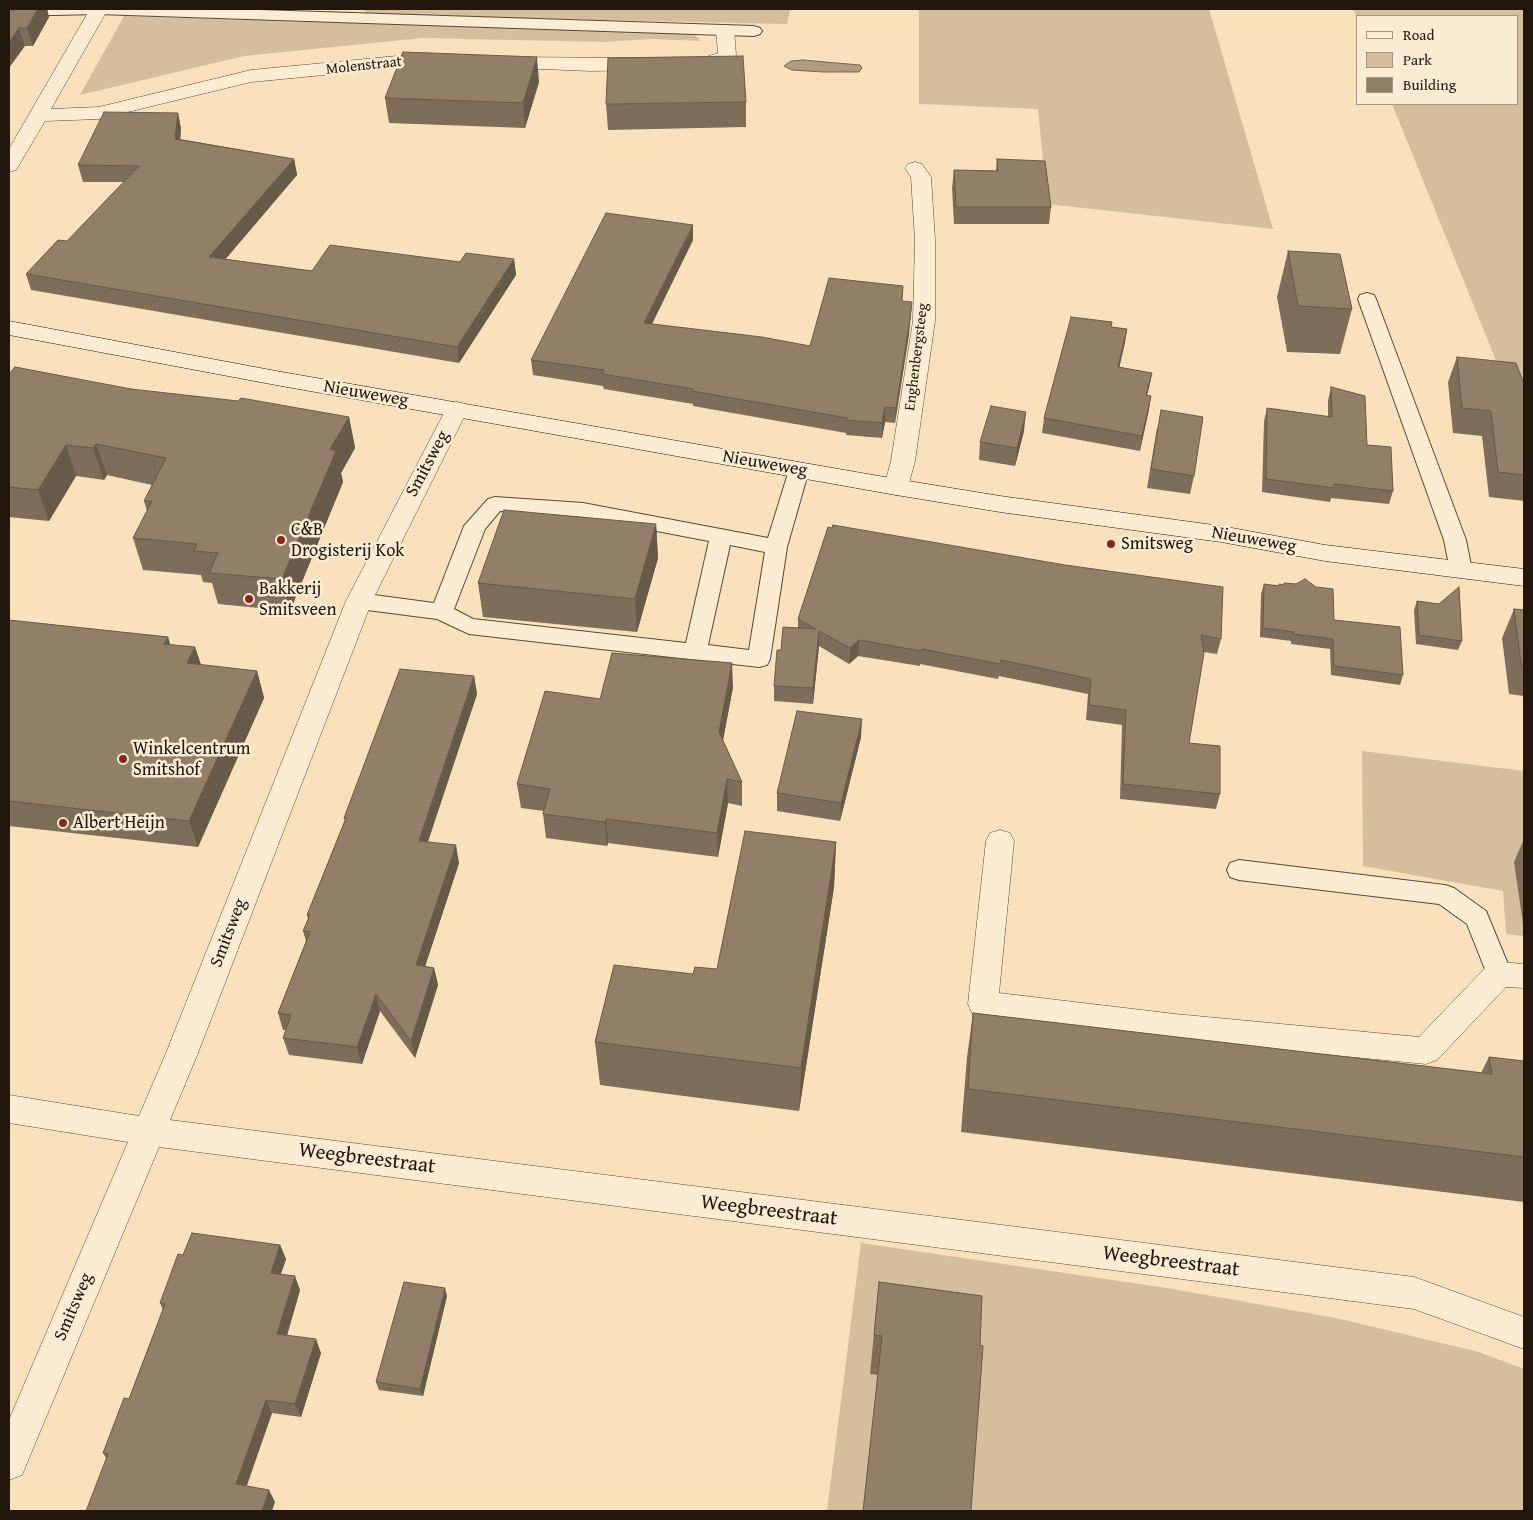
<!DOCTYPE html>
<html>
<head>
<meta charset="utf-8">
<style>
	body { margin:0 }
	#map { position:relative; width:1533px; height:1520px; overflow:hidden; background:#fae1bb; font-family:"Gentium Book Plus",serif }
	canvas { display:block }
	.frame { position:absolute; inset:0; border:10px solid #20160c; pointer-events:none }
	.legend { position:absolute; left:1356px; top:15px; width:162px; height:90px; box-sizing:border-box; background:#fcecd3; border:1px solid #a49683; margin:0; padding:6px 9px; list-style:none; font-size:15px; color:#20160c }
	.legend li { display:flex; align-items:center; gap:10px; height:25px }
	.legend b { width:25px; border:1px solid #a49683 }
</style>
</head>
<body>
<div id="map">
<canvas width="1533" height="1520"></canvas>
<div class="frame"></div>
<ul class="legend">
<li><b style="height:6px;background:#fcecd3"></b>Road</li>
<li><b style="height:14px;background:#d5be9d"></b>Park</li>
<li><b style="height:14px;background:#918067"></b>Building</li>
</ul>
</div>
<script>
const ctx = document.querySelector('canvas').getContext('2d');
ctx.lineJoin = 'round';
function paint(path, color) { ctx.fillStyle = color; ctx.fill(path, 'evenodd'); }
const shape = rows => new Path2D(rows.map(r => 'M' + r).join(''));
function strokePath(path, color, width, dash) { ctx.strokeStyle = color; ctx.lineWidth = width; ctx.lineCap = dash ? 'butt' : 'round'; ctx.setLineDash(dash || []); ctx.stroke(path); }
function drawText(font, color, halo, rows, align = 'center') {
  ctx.font = font + ' "Gentium Book Plus",serif'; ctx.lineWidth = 5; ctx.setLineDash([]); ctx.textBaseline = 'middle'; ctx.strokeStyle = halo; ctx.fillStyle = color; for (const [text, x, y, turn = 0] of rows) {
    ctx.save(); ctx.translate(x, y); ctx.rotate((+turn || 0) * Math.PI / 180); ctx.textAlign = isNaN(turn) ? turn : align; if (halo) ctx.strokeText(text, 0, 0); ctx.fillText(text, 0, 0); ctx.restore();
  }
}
const green = shape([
	[366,9,790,9,787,24,364,15],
	[919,9,1209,9,1273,229,1047,204,1038,109,919,104],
	[1353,9,1524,9,1524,412,1508,390,1392,104,1517,104,1517,16,1357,17],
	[124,16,694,34,701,41,652,39,604,42,422,38,244,56,80,95],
	[1362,751,1524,771,1524,936,1506,934,1503,891,1363,866],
	[861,1243,1167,1288,1336,1318,1479,1352,1524,1369,1524,1511,827,1511]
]);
const water = shape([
	[803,60,860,65,862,68,859,72,823,72,792,70,784,66,791,61,803,60]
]);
const lane = shape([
	[9,9,228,9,754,26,760,28,762,31,760,34,754,36,98,14,9,16,9,9],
	[1367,293,1374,295,1376,299,1466,540,1472,570,1469,575,1461,577,1453,575,1450,570,1444,540,1358,299,1360,295,1367,293],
	[799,463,806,465,809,470,787,547,770,659,767,665,759,667,469,634,437,619,359,609,351,606,348,601,351,596,359,593,434,603,464,526,488,499,495,497,583,503,768,538,789,470,792,465,799,463],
	[500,511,583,517,709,541,686,643,473,619,454,609,485,529,500,511],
	[730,545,765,552,749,650,708,645,730,545],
	[1239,860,1445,885,1454,888,1486,911,1512,974,1508,982,1499,985,1490,982,1467,924,1439,904,1239,880,1230,877,1227,870,1230,863,1239,860]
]);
const street = shape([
	[90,9,108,9,51,109,99,107,251,70,418,54,437,55,444,57,446,61,444,65,437,67,418,66,251,82,99,119,45,121,16,170,9,172,9,149,90,9],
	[725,25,731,26,734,30,736,55,733,59,728,63,707,69,682,67,680,63,682,59,706,57,718,53,716,30,719,26,725,25],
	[500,57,644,58,651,60,653,64,651,68,644,70,591,71,493,67,491,63,493,59,500,57],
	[915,162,922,164,931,177,935,240,935,321,915,461,908,487,904,492,896,495,888,492,884,487,891,461,913,321,915,240,911,177,905,168,908,164,915,162],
	[457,402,465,404,468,409,372,601,198,1053,170,1120,1414,1277,1524,1317,1524,1349,1414,1309,159,1147,22,1475,9,1480,9,1420,128,1142,9,1123,9,1095,139,1116,166,1053,346,601,446,409,449,404,457,402],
	[1000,830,1010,833,1014,841,999,993,1175,1014,1419,1037,1488,965,1499,962,1524,964,1524,988,1506,987,1437,1060,1426,1064,1175,1040,983,1017,972,1013,968,1004,986,841,990,833,1000,830]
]);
const secondary = shape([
	[9,321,276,371,896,479,1000,496,1221,526,1325,545,1524,569,1524,586,1325,561,1221,542,1000,512,896,495,276,385,9,335,9,321]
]);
const wall = shape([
	[9,9,47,9,49,17,33,46,25,46],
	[539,82,525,128,389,123,385,98],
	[746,102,746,127,608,130,606,104],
	[178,113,181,129,180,139,294,159,297,175,225,259,312,271,514,259,516,275,459,363,31,290,26,274,67,241,124,182,83,182,78,165],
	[997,159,1051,207,1049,224,954,224,952,188,954,170,996,171],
	[693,240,652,324,810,346,902,301,909,334,895,423,885,422,882,438,846,435,846,433,693,406,693,404,604,389,603,386,533,375,531,360],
	[1288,251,1352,309,1340,354,1287,352,1277,297],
	[1111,327,1127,329,1119,367,1152,373,1147,395,1151,396,1140,451,1042,433,1044,418],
	[1457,357,1524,384,1524,501,1489,497,1482,436,1453,433,1448,382],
	[9,374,349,417,355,448,341,473,343,482,290,611,218,604,212,583,203,582,201,575,143,570,133,538,147,511,144,501,152,485,107,475,104,480,76,476,49,521,9,517],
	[1331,387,1367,445,1393,491,1389,504,1331,498,1330,502,1262,492,1264,421,1267,408,1328,417,1328,401],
	[1157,428,1194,476,1190,494,1147,488],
	[1024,431,1015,466,979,460,980,442],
	[656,524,658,558,637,632,483,617,478,583],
	[828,527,1221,639,1217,654,1204,652,1189,743,1220,794,1216,809,1120,799,1122,725,1086,720,1088,694,999,676,998,679,920,664,920,666,858,656,849,664,819,646,813,704,774,701,774,686,781,650,798,628,798,619],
	[1264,584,1279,586,1279,584,1334,620,1403,675,1400,685,1331,675,1330,649,1291,644,1291,641,1260,637,1261,594],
	[1417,601,1462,641,1458,650,1416,644,1414,610],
	[1514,609,1524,610,1524,696,1509,694,1502,638],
	[9,620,168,637,170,645,195,647,201,665,257,671,264,698,198,847,9,826],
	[474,676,477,694,428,842,459,863,425,966,434,968,438,985,415,1058,380,1011,362,1064,289,1055,283,1038,286,1030,283,1030,278,1013,306,941,303,931,308,919,307,915,345,821,344,818],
	[733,687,723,740,742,782,742,806,728,803,718,857,608,843,607,846,546,838,543,814,544,811,521,808,517,784,600,699],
	[861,737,840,821,777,811,777,793],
	[1524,839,1524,925,1523,924,1514,862],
	[836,842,834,887,799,1111,600,1085,595,1042,693,974,717,969],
	[973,1013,1481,1073,1489,1057,1524,1061,1524,1202,961,1132,967,1057],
	[280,1245,286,1259,281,1274,300,1290,287,1336,321,1353,301,1417,272,1413,246,1486,275,1502,106,1458,103,1453,129,1399,163,1310,160,1303,183,1255],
	[879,1282,982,1296,878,1375,870,1374],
	[447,1296,423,1396,379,1390,376,1382]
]);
const shadedWall = shape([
	[38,9,47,9,49,17,33,46,27,28],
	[19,28,25,46,9,68,9,42],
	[537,57,539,82,525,128,523,103],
	[178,113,181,129,179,155,175,139],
	[294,159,297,175,213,274,209,257],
	[693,225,693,240,645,338,644,323],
	[514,259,516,275,459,363,457,347],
	[912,302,909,334,895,423,896,408],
	[1127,329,1125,343,1116,382,1118,367],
	[1152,373,1149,388,1143,409,1146,395],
	[1151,396,1149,410,1140,451,1142,436],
	[885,407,885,422,882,438,882,423],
	[1026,412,1024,431,1015,466,1017,448],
	[349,417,355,448,341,473,343,482,290,611,282,579,330,449],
	[96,444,107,475,104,480,93,448],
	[66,445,76,476,49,521,38,490],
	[656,524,658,558,637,632,635,599],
	[819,631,819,646,813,704,813,688],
	[168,637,176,663,164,644],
	[859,640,858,656,849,664,850,648],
	[195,647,204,674,187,663],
	[732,663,733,687,720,756,719,732],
	[257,671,264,698,198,847,189,821],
	[474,676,477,694,422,858,419,841],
	[862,719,861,737,840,821,841,803],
	[727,779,728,803,718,857,717,833],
	[606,819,608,843,607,846,605,822],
	[836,842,834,887,799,1111,801,1068],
	[456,845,459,863,420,982,416,965],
	[434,968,438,985,415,1058,411,1041],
	[376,994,380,1011,362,1064,357,1047],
	[280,1245,286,1259,276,1287,271,1273],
	[295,1276,300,1290,283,1348,277,1334],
	[445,1288,447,1296,423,1396,420,1389],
	[316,1339,321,1353,301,1417,295,1404],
	[266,1400,272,1413,243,1497,236,1484],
	[269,1490,275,1502,272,1511,262,1511]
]);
const building = shape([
	[9,9,38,9,27,28,19,28,9,42,9,9],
	[403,52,537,57,523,103,385,98,403,52],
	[743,56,746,102,606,104,608,58,743,56],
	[104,112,178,113,175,139,294,159,209,257,312,271,330,245,460,262,466,253,514,259,457,347,26,274,58,240,67,241,139,166,78,165,104,112],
	[997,159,1045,161,1051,207,956,207,954,170,998,171,997,159],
	[606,213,693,225,644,323,762,337,810,346,829,278,903,286,902,301,912,302,910,319,896,408,885,407,882,423,846,420,847,418,692,391,693,389,602,374,604,370,531,360,606,213],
	[1288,251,1340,254,1352,309,1298,306,1288,251],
	[1071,317,1112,322,1111,327,1127,329,1118,367,1152,373,1146,395,1151,396,1142,436,1044,418,1071,317],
	[1457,357,1516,363,1524,384,1524,475,1498,472,1491,411,1462,408,1457,357],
	[15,367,131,389,238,401,241,398,349,417,330,449,336,451,282,579,209,573,218,553,194,551,197,544,133,538,152,501,144,501,166,458,96,444,93,448,66,445,38,490,9,487,9,374,15,367],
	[1331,387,1365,396,1367,445,1391,447,1393,491,1334,484,1334,488,1266,479,1267,408,1332,417,1331,387],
	[991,406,1026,412,1017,448,980,442,991,406],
	[1161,410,1203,417,1194,476,1151,469,1161,410],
	[504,510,656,524,635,599,478,583,504,510],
	[833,525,1065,565,1223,587,1221,639,1201,635,1204,653,1189,743,1220,746,1220,794,1123,784,1126,710,1089,705,1091,679,1001,660,1000,664,922,649,921,651,859,640,850,648,819,631,813,688,774,686,777,650,781,650,783,627,816,629,798,619,828,527,832,528,833,525],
	[1305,579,1316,587,1333,589,1334,620,1400,627,1403,675,1334,666,1333,639,1293,634,1294,632,1263,628,1264,584,1279,586,1279,584,1284,585,1284,583,1296,584,1305,579],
	[1459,587,1462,641,1419,635,1417,601,1439,604,1459,587],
	[1514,609,1524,610,1524,665,1521,665,1514,609],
	[9,620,168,637,164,644,195,647,187,663,257,671,189,821,9,801,9,620],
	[612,653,732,663,719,732,742,782,727,779,717,833,606,819,605,822,543,814,550,789,517,784,545,691,600,699,612,653],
	[400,669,474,676,419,841,456,845,416,965,434,968,411,1041,376,994,357,1047,283,1038,291,1015,278,1013,310,932,303,931,310,915,307,915,346,818,344,818,400,669],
	[797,711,862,719,841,803,777,793,797,711],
	[745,831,836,842,801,1068,595,1042,614,965,693,974,695,967,717,969,745,831],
	[973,1013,1492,1074,1489,1057,1524,1061,1524,1157,968,1089,973,1013],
	[192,1233,280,1245,271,1273,295,1276,277,1334,316,1339,295,1404,266,1400,236,1484,269,1490,262,1511,86,1511,108,1454,103,1453,124,1398,129,1399,165,1304,160,1303,178,1254,183,1255,192,1233],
	[404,1282,445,1288,420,1389,376,1382,404,1282],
	[879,1282,982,1296,980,1345,983,1346,971,1511,863,1511,882,1336,874,1335,879,1282]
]);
const markers = [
	[281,540,5,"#8f2418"],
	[1111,544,5,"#8f2418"],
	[249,599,5,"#8f2418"],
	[123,759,5,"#8f2418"],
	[63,823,5,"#8f2418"]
];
const farStreetnames = [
	["Molenstraat",364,66,-6],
	["Enghenbergsteeg",917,357,-83]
];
const streetNames = [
	["Nieuweweg",366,394,10],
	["Smitsweg",428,464,-62],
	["Nieuweweg",765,464,10],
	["Nieuweweg",1254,540,10],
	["Smitsweg",229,933,-69],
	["Smitsweg",74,1307,-67]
];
const poiNames = [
	["C&B",291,530],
	["Drogisterij Kok",291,551],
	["Smitsweg",1121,544],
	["Bakkerij",259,589],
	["Smitsveen",259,610],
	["Winkelcentrum",133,749],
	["Smitshof",133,770],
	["Albert Heijn",73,823]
];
const nearStreetnames = [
	["Weegbreestraat",367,1159,7],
	["Weegbreestraat",769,1211,7],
	["Weegbreestraat",1171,1262,7]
];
paint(green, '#d5be9d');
paint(water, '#b09c80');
strokePath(water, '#766652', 1);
strokePath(lane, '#564938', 2);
strokePath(street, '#564938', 1);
strokePath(secondary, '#20160c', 1);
paint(lane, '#fcecd3');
paint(street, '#fcecd3');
paint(secondary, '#fcecd3');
paint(wall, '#7d6e59');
paint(shadedWall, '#665a48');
paint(building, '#918067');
strokePath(building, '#665a48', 1);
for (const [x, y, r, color] of markers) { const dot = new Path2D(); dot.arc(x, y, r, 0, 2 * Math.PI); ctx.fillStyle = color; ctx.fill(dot); strokePath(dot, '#fcecd3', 2); }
drawText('15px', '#20160c', '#fcecd3', farStreetnames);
drawText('18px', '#20160c', '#fcecd3', streetNames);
drawText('18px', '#20160c', '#fcecd3', poiNames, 'left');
drawText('21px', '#20160c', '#fcecd3', nearStreetnames);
</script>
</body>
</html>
